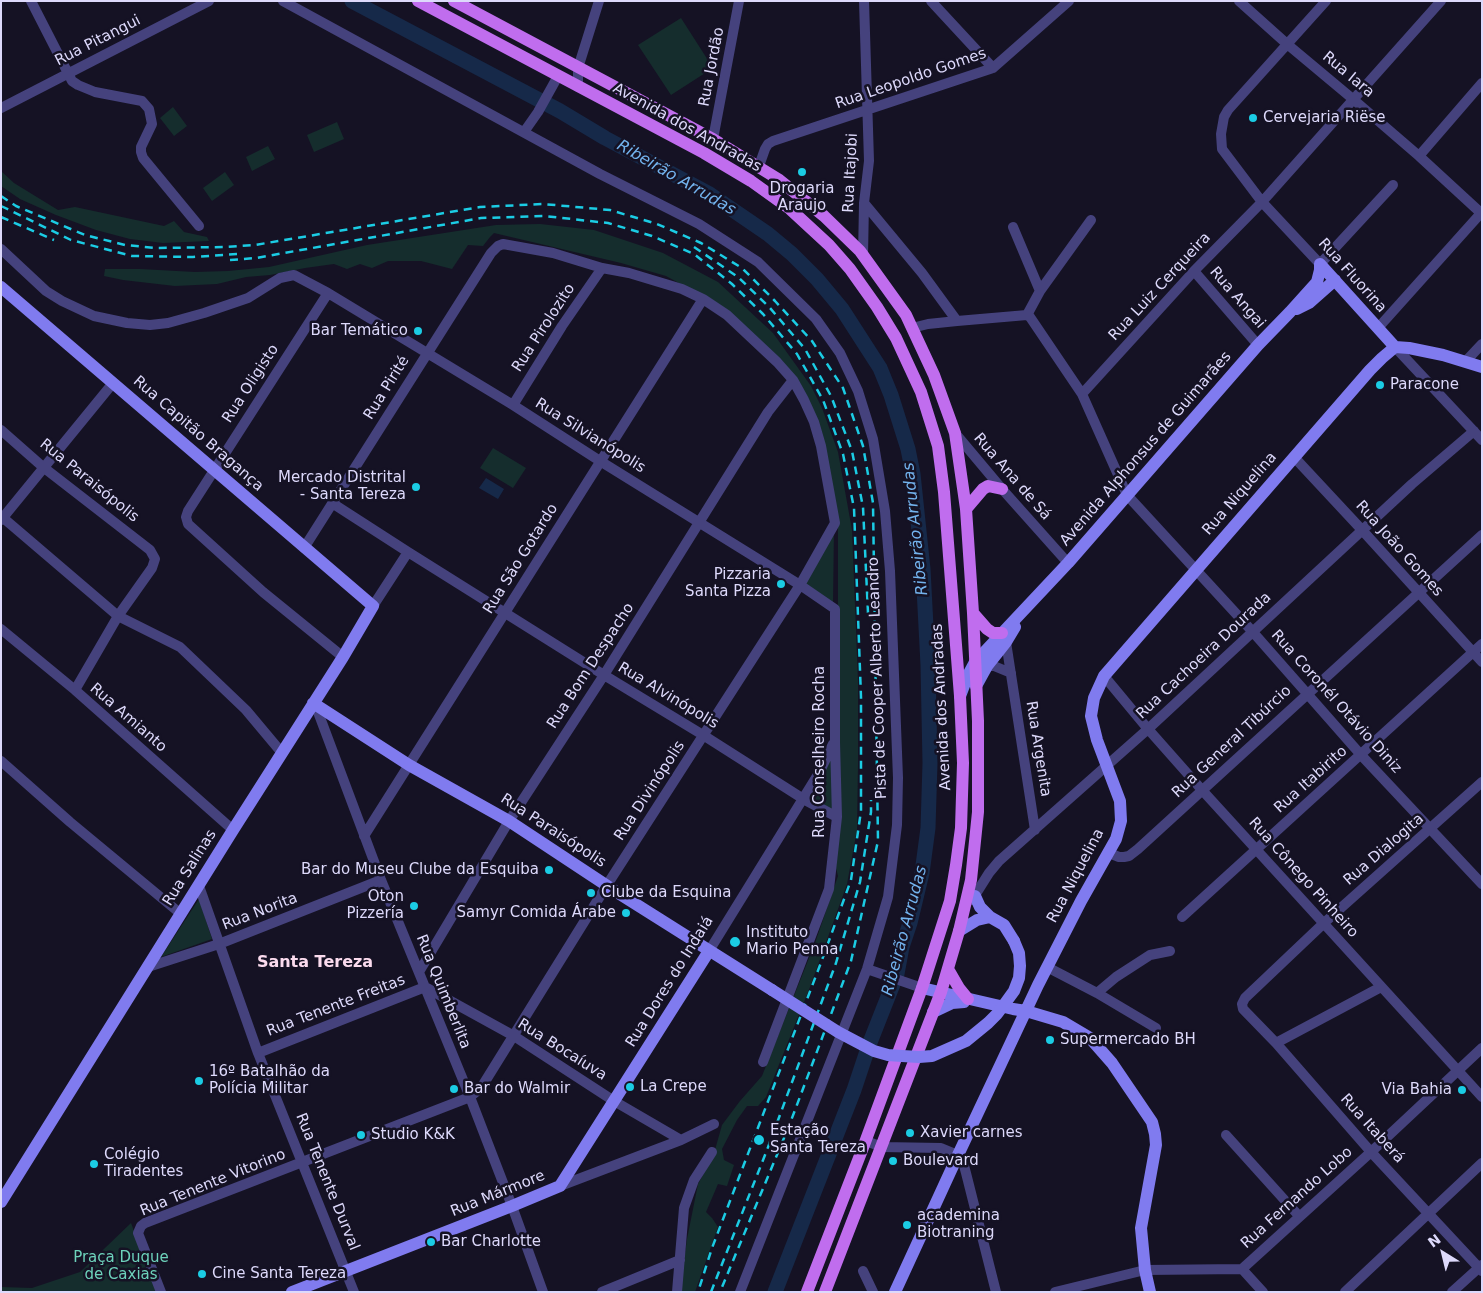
<!DOCTYPE html>
<html>
<head>
<meta charset="utf-8">
<style>
	body { margin:0 }
	#map { position:relative; width:1483px; height:1293px; overflow:hidden; background:#151224; font-family:"DejaVu Sans",sans-serif }
	canvas { display:block }
	.frame { position:absolute; inset:0; border:2px solid #ddd9fb; pointer-events:none }
	.north { position:absolute; left:1418px; top:1228px; width:50px; height:50px; -webkit-text-stroke:4px #151224; paint-order:stroke; rotate:324deg; font-size:14px; font-weight:700; line-height:20px; text-align:center; color:#ddd9fb }
	.north::after { content:''; display:block; margin:auto; width:18px; height:22px; background:#ddd9fb; clip-path:polygon(50% 0,100% 100%,50% 72%,0 100%) }
</style>
</head>
<body>
<div id="map">
<canvas width="1483" height="1293"></canvas>
<div class="frame"></div>
<div class="north">N</div>
</div>
<script>
const ctx = document.querySelector('canvas').getContext('2d');
ctx.lineJoin = 'round';
function paint(path, color) { ctx.fillStyle = color; ctx.fill(path, 'evenodd'); }
const shape = rows => new Path2D(rows.map(r => 'M' + r).join(''));
function strokePath(path, color, width, dash) { ctx.strokeStyle = color; ctx.lineWidth = width; ctx.lineCap = dash ? 'butt' : 'round'; ctx.setLineDash(dash || []); ctx.stroke(path); }
function drawText(font, color, halo, rows, align = 'center') {
  ctx.font = font + ' "DejaVu Sans",sans-serif'; ctx.lineWidth = 5; ctx.setLineDash([]); ctx.textBaseline = 'middle'; ctx.strokeStyle = halo; ctx.fillStyle = color; for (const [text, x, y, turn = 0] of rows) {
    ctx.save(); ctx.translate(x, y); ctx.rotate((+turn || 0) * Math.PI / 180); ctx.textAlign = isNaN(turn) ? turn : align; if (halo) ctx.strokeText(text, 0, 0); ctx.fillText(text, 0, 0); ctx.restore();
  }
}
const green = shape([
	[681,18,713,68,671,95,638,45],
	[173,107,187,126,174,136,160,118],
	[337,122,344,139,314,152,307,135],
	[268,146,275,159,252,171,246,157],
	[1,171,14,183,58,210,75,207,164,226,174,221,184,232,207,237,209,241,163,243,130,239,96,230,56,215,20,199,1,186],
	[225,172,234,185,212,201,203,188],
	[540,224,594,230,663,253,718,282,773,333,811,386,822,408,838,452,852,530,858,681,858,766,857,830,847,884,810,987,766,1097,758,1106,747,1106,737,1120,722,1149,724,1160,734,1165,727,1186,718,1184,706,1212,712,1218,718,1227,695,1292,680,1292,687,1239,698,1184,713,1157,722,1125,740,1101,762,1076,815,943,838,876,836,868,838,740,838,518,826,459,794,379,708,299,666,276,621,263,494,233,490,237,483,246,468,245,452,269,421,261,388,261,372,268,360,264,347,269,334,264,305,268,270,275,246,277,217,284,175,286,123,280,104,276,105,269,140,269,195,272,228,271,269,267,367,245,496,225],
	[493,448,526,468,513,488,480,468],
	[834,527,833,605,802,583],
	[833,750,833,813,808,799],
	[199,899,212,939,161,957],
	[131,1223,157,1292,1,1292,1,1287,32,1288,80,1272]
]);
const water = shape([
	[486,478,504,489,498,499,479,488]
]);
const river = shape([
	[352,1,560,111,605,138,708,193,768,234,792,254,817,279,842,309,880,368,891,395,908,449,913,474,923,569,928,665,930,763,928,828,922,873,910,923,902,947,897,974,869,1045,854,1090,775,1292]
]);
const street = shape([
	[31,1,72,81,78,85,95,92,142,101,149,109,152,124,141,147,141,152,143,158,199,226],
	[283,1,600,174,699,224,758,262,816,319,840,353,858,391,873,439,885,511,890,571,898,778,897,825,888,897,867,969,740,1292],
	[931,1,993,68],
	[1239,1,1287,44,1354,100,1419,156,1482,214],
	[1326,1,1228,110,1224,117,1221,134,1222,149,1262,202,1320,264,1393,185],
	[578,87,578,68,599,1],
	[1,108,209,1],
	[524,132,538,112,558,76],
	[713,139,739,1],
	[1419,156,1482,83],
	[759,166,765,149,768,144,773,141,993,68,1069,1],
	[864,203,922,273,957,321],
	[1013,227,1040,291],
	[1,249,46,291,62,301,94,316,127,323,150,325,168,323,204,313,248,298,280,278,294,275,328,293,513,405,600,461,800,585,835,609,835,742,837,817,829,889,763,1062],
	[863,256,864,203,869,161,864,1],
	[1194,271,1258,345],
	[328,293,188,511,186,517,188,524,263,592,343,657],
	[1027,315,1030,317,1082,394,1127,495,1252,631,1361,755,1482,884],
	[1027,315,1040,291,1091,220],
	[912,328,928,324,957,321,1027,315],
	[1378,328,1482,212],
	[1395,347,1482,440],
	[1466,361,1482,344],
	[1082,394,1194,271,1262,202,1441,1],
	[513,405,562,326,602,268],
	[1,430,43,467,150,550,155,559,152,568,118,616,75,690],
	[955,433,1002,489,1068,563],
	[1294,457,1362,530,1482,662],
	[332,503,408,552,604,675,703,735,805,800,837,817],
	[1,516,118,616,180,647,246,710,282,753],
	[1,520,113,383],
	[373,606,408,552],
	[1,629,75,690,233,830],
	[1006,642,1035,830],
	[987,666,994,666,1011,673],
	[1104,676,1148,729,1202,790,1482,1097],
	[315,704,381,880,470,1097,512,1206,543,1292],
	[1,761,70,822,181,914],
	[1482,782,1324,923,1245,998,1242,1004,1243,1009,1276,1043,1371,1152,1482,1271],
	[364,836,703,299],
	[1109,853,1119,857,1124,857,1129,856,1138,849,1482,535],
	[199,886,258,1053,354,1292],
	[972,900,989,873,999,861,1148,729,1412,484,1474,431],
	[1182,917,1482,644],
	[709,951,820,771,833,744],
	[148,967,219,944,381,880],
	[1047,967,1097,993,1156,1028],
	[867,969,922,988],
	[419,972,509,821,604,675,768,412,793,380],
	[1097,993,1116,977,1150,955,1170,951],
	[1276,1043,1381,987],
	[258,1053,425,987,514,1036,614,1101,681,1140],
	[1226,1135,1299,1216],
	[866,1141,882,1147,941,1148,958,1155,963,1162,966,1173,996,1292],
	[560,1186,681,1140,714,1124],
	[1242,1269,1371,1152,1482,1048],
	[1242,1269,1263,1292],
	[863,1271,873,1292],
	[161,1292,138,1233,141,1226,145,1223,470,1097,481,1088,607,885,800,585,835,523,821,446,814,422,804,400,793,380,777,362,727,315,703,299,682,289,629,273,602,268,553,253,503,244,498,246,491,253,304,548],
	[602,1292,680,1260],
	[677,1292,684,1208,694,1180,712,1152],
	[1055,1292,1145,1270,1242,1269],
	[1345,1292,1482,1163],
	[1452,1292,1482,1265]
]);
const secondary = shape([
	[1320,264,1395,347],
	[1,287,373,606,343,657,233,830,1,1202],
	[1297,309,1309,303,1335,280],
	[1395,347,1409,348,1443,355,1482,367],
	[976,686,987,666,1006,642,1015,627],
	[960,696,968,675,975,662,1068,563,1258,345,1290,312,1317,282,1320,270,1320,264],
	[313,703,409,765,509,821,615,891,772,990],
	[975,896,980,907,990,917,1004,925,1014,941],
	[959,931,977,920,990,917],
	[922,988,1013,1009,1026,1011,1063,1022,1090,1038,1112,1063,1152,1122,1155,1134,1156,1145,1141,1228,1145,1270,1150,1292],
	[933,1012,952,1003,964,1002],
	[292,1292,512,1206,560,1186,709,951],
	[895,1292,958,1155,1038,985,1081,901,1116,839,1121,821,1120,801,1097,740,1091,716,1094,698,1104,676,1370,370,1382,358,1395,347]
]);
const primary = shape([
	[418,1,704,153,751,181,790,209,829,245,850,269,877,307,896,338,921,392,938,446,944,492,960,696,963,763,961,828,956,865,950,901,922,988,864,1145,807,1292],
	[454,1,713,139,778,179,824,216,860,251,906,315,934,375,955,433,966,509,973,613,978,721,978,812,971,880,959,931,941,992,825,1292],
	[966,509,983,489,988,486,1002,489],
	[973,613,987,629,993,633,1002,633],
	[948,969,959,988,968,999]
]);
const rail = shape([
	[1,196,16,206,85,235,125,245,156,248,225,247,255,245,480,207,543,204,610,210,657,224,701,243,742,268,775,301,812,341,843,388,863,446,873,503,878,841,851,961,789,1126,720,1292],
	[1,206,71,240,132,256,193,257,238,254],
	[1,217,54,240],
	[694,247,738,277,770,308,805,349,831,396,852,451,863,507,868,613],
	[230,260,256,258,481,218,544,216,608,223,652,236,694,254,732,284,763,314,797,354,823,400,843,454,854,508,861,697,861,811,851,880,822,960,712,1248,698,1292],
	[711,1292,767,1150,836,963,860,882,871,812,871,800]
]);
const secondaryBridge = shape([
	[772,990,838,1032,874,1051,888,1055,902,1056,919,1057,932,1056,966,1041,988,1023,997,1014,1006,1002,1014,991,1019,978,1020,966,1019,953,1014,941]
]);
const markers = [
	[1253,118,5,"#1bcce4"],
	[802,172,5,"#1bcce4"],
	[418,331,5,"#1bcce4"],
	[1380,385,5,"#1bcce4"],
	[416,487,5,"#1bcce4"],
	[781,584,5,"#1bcce4"],
	[549,870,5,"#1bcce4"],
	[591,893,5,"#1bcce4"],
	[414,906,5,"#1bcce4"],
	[626,913,5,"#1bcce4"],
	[735,942,6,"#1bcce4"],
	[1050,1040,5,"#1bcce4"],
	[199,1081,5,"#1bcce4"],
	[630,1087,5,"#1bcce4"],
	[454,1089,5,"#1bcce4"],
	[1462,1090,5,"#1bcce4"],
	[910,1133,5,"#1bcce4"],
	[361,1135,5,"#1bcce4"],
	[759,1140,6,"#1bcce4"],
	[893,1161,5,"#1bcce4"],
	[94,1164,5,"#1bcce4"],
	[907,1225,5,"#1bcce4"],
	[431,1242,5,"#1bcce4"],
	[202,1274,5,"#1bcce4"]
];
const streetNames = [
	["Rua Pitangui",98,41,-27],
	["Rua Jordão",712,67,-79],
	["Rua Iara",1348,75,40],
	["Rua Leopoldo Gomes",911,79,-19],
	["Avenida dos Andradas",687,128,29],
	["Rua Itajobi",851,173,-87],
	["Rua Fluorina",1352,276,48],
	["Rua Luiz Cerqueira",1160,287,-47],
	["Rua Angai",1237,298,49],
	["Rua Pirolozito",544,328,-57],
	["Rua Oligisto",251,384,-57],
	["Rua Pirité",387,388,-58],
	["Rua Capitão Bragança",198,434,41],
	["Rua Silvianópolis",590,436,32],
	["Avenida Alphonsus de Guimarães",1146,449,-49],
	["Rua Ana de Sá",1012,477,49],
	["Rua Paraisópolis",89,481,39],
	["Rua Niquelina",1240,494,-49],
	["Rua João Gomes",1399,549,48],
	["Rua São Gotardo",521,559,-58],
	["Rua Cachoeira Dourada",1204,656,-43],
	["Rua Bom Despacho",591,666,-57],
	["Pista de Cooper Alberto Leandro",878,678,-92],
	["Rua Alvinópolis",668,696,31],
	["Rua Coronél Otávio Diniz",1336,702,48],
	["Avenida dos Andradas",942,707,-93],
	["Rua Amianto",128,718,41],
	["Rua General Tibúrcio",1232,742,-43],
	["Rua Argenita",1038,749,81],
	["Rua Conselheiro Rocha",820,752,-90],
	["Rua Itabirito",1311,780,-42],
	["Rua Divinópolis",650,791,-57],
	["Rua Paraisópolis",553,831,33],
	["Rua Dialogita",1384,850,-41],
	["Rua Salinas",190,868,-58],
	["Rua Niquelina",1076,876,-62],
	["Rua Cônego Pinheiro",1303,878,48],
	["Rua Norita",260,912,-21],
	["Rua Dores do Indaiá",670,982,-58],
	["Rua Quimberlita",443,992,68],
	["Rua Tenente Freitas",336,1006,-21],
	["Rua Bocaíuva",562,1050,32],
	["Rua Itaberá",1372,1129,48],
	["Rua Tenente Durval",327,1182,68],
	["Rua Tenente Vitorino",213,1183,-22],
	["Rua Mármore",498,1194,-22],
	["Rua Fernando Lobo",1297,1198,-42]
];
const poiNames = [
	["Cervejaria Riëse",1263,118],
	["Drogaria",802,189,"center"],
	["Araujo",802,206,"center"],
	["Bar Temático",408,331,"right"],
	["Paracone",1390,385],
	["Mercado Distrital",406,478,"right"],
	["- Santa Tereza",406,495,"right"],
	["Pizzaria",771,575,"right"],
	["Santa Pizza",771,592,"right"],
	["Bar do Museu Clube da Esquiba",539,870,"right"],
	["Clube da Esquina",601,893],
	["Oton",404,897,"right"],
	["Pizzería",404,914,"right"],
	["Samyr Comida Árabe",616,913,"right"],
	["Instituto",746,933],
	["Mario Penna",746,950],
	["Supermercado BH",1060,1040],
	["16º Batalhão da",209,1072],
	["Polícia Militar",209,1089],
	["La Crepe",640,1087],
	["Bar do Walmir",464,1089],
	["Via Bahia",1452,1090,"right"],
	["Estação",770,1131],
	["Santa Tereza",770,1148],
	["Xavier carnes",920,1133],
	["Studio K&K",371,1135],
	["Colégio",104,1155],
	["Tiradentes",104,1172],
	["Boulevard",903,1161],
	["academina",917,1216],
	["Biotraning",917,1233],
	["Bar Charlotte",441,1242],
	["Cine Santa Tereza",212,1274]
];
const parkNames = [
	["Praça Duque",121,1258],
	["de Caxias",121,1275]
];
const waterNames = [
	["Ribeirão Arrudas",676,178,30],
	["Ribeirão Arrudas",916,529,-96],
	["Ribeirão Arrudas",905,931,-75]
];
const neighbourhoodNames = [
	["Santa Tereza",315,963]
];
paint(green, '#152d2d');
paint(water, '#162949');
strokePath(river, '#162949', 15);
strokePath(street, '#45427d', 10);
strokePath(secondary, '#807bef', 12);
strokePath(primary, '#c06dee', 12);
strokePath(rail, '#1bcce4', 2.5, [8, 6]);
strokePath(secondaryBridge, '#807bef', 12);
for (const [x, y, r, color] of markers) { const dot = new Path2D(); dot.arc(x, y, r, 0, 2 * Math.PI); ctx.fillStyle = color; ctx.fill(dot); strokePath(dot, '#151224', 2); }
drawText('15px', '#ddd9fb', '#151224', streetNames);
drawText('15px', '#ddd9fb', '#151224', poiNames, 'left');
drawText('15px', '#6dd2bb', '#151224', parkNames);
drawText('italic 16px', '#73b3ee', '#151224', waterNames);
drawText('bold 16px', '#fbdbee', '#151224', neighbourhoodNames);
</script>
</body>
</html>
